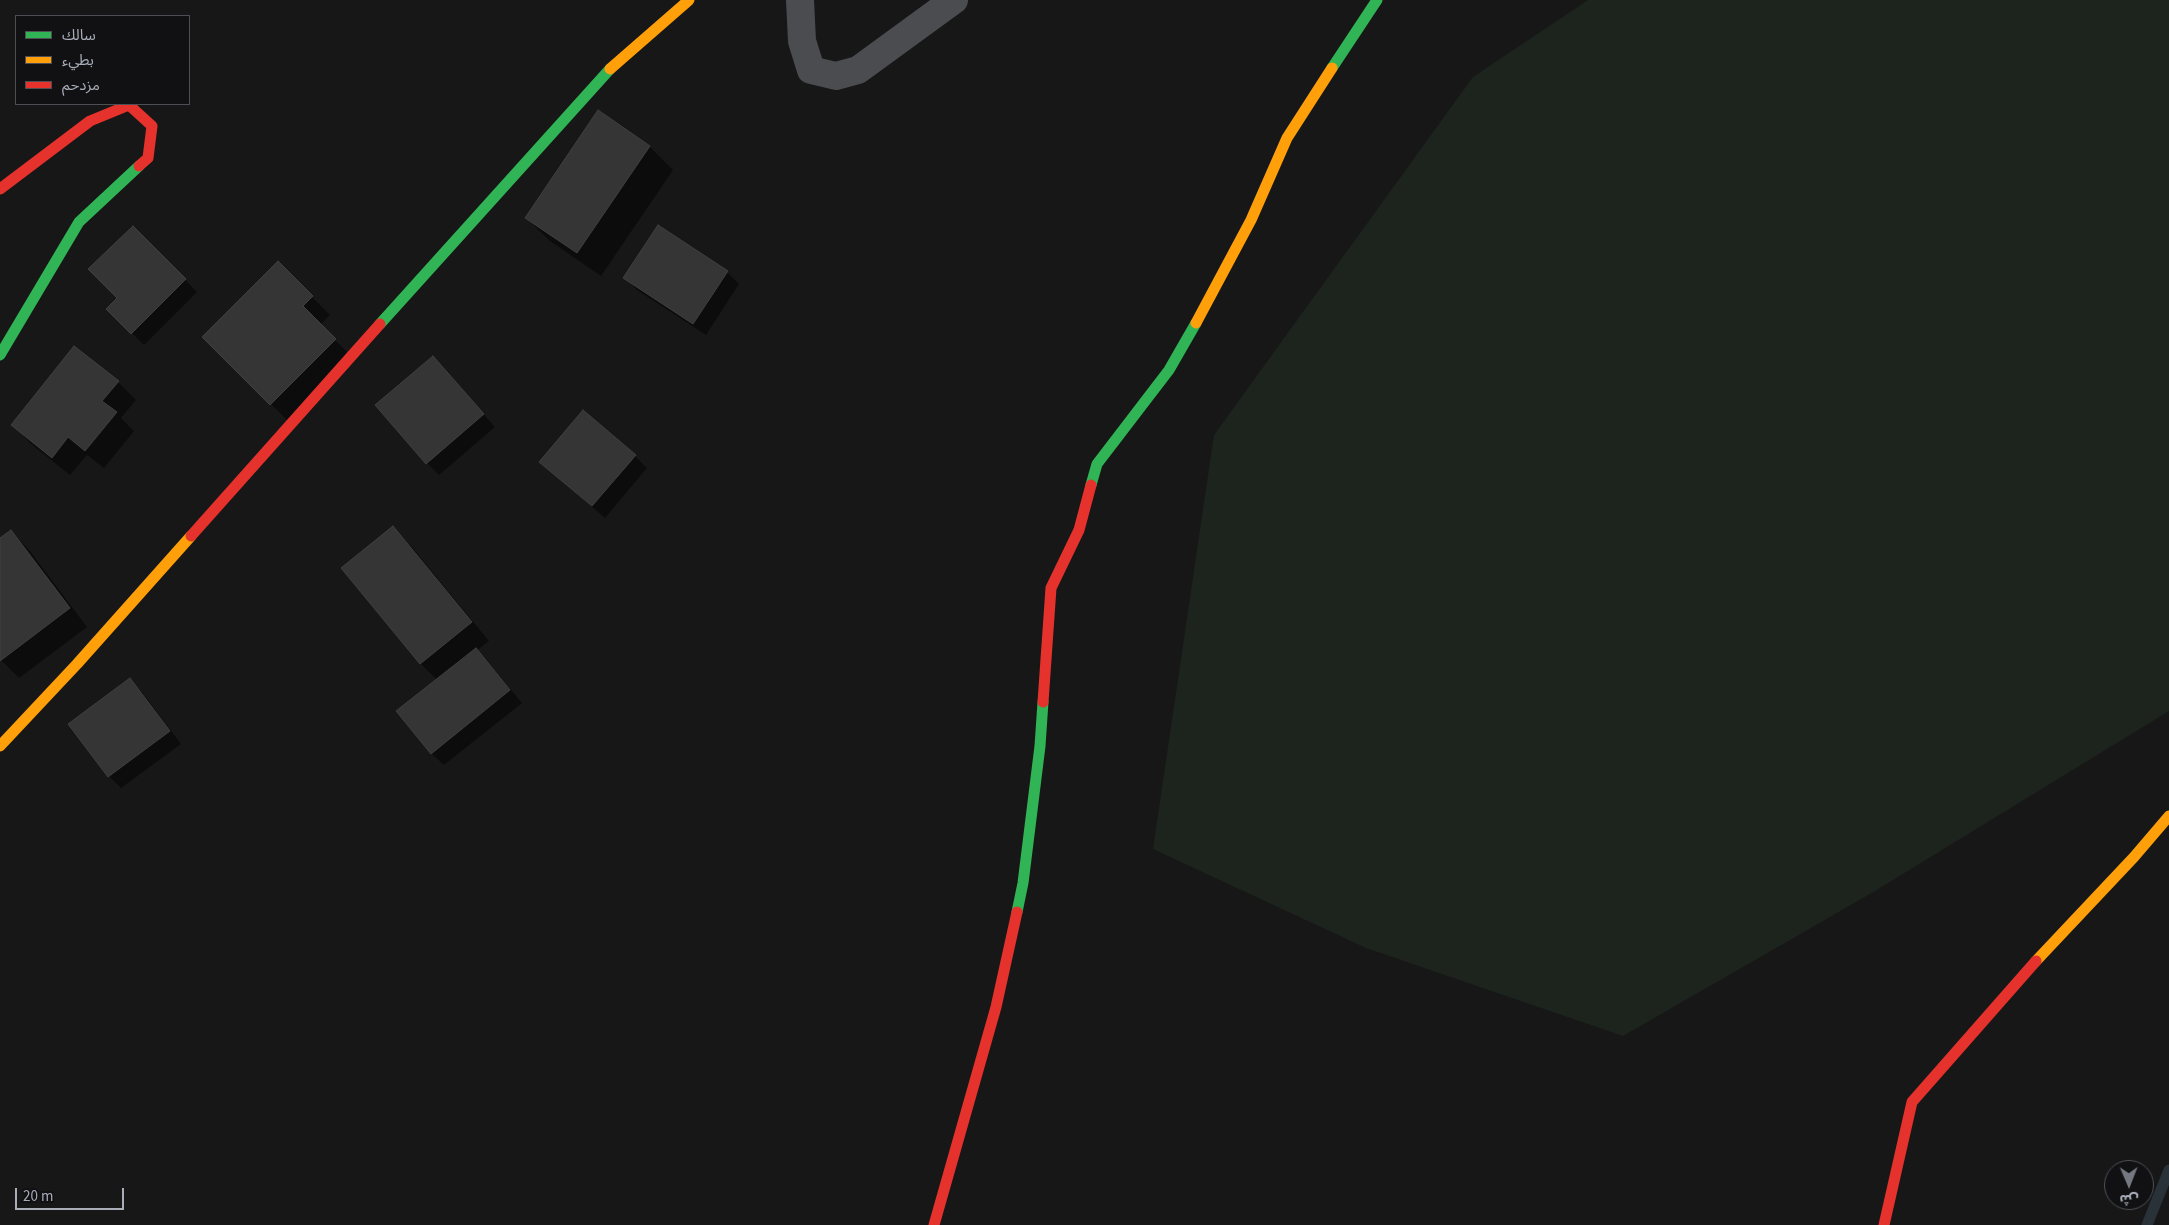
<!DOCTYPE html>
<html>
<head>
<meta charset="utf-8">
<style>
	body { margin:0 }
	#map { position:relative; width:2169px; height:1225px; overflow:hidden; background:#171717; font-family:"Source Sans 3","Noto Sans Arabic",sans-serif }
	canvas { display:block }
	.legend { position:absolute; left:15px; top:15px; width:175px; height:90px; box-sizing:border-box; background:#111113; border:1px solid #4d4f55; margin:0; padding:6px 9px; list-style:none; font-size:15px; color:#a8adb8 }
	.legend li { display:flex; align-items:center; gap:10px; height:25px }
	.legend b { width:25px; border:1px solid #4d4f55 }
	.north { position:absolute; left:2104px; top:1160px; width:50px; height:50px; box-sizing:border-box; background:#111113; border:1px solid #4d4f55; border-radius:50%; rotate:179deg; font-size:14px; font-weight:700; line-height:20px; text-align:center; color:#a8adb8 }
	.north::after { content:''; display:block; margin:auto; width:18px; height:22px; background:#757880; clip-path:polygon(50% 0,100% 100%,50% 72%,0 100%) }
	.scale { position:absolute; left:15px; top:1188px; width:109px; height:22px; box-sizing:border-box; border:2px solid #a8adb8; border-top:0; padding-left:6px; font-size:15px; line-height:18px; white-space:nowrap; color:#a8adb8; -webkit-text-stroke:4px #111113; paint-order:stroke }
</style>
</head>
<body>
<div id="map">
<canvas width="2169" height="1225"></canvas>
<ul class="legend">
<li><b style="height:6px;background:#30b455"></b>سالك</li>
<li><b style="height:6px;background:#ff9f0a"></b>بطيء</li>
<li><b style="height:6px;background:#e5322d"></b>مزدحم</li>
</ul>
<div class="north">ش</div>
<div class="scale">20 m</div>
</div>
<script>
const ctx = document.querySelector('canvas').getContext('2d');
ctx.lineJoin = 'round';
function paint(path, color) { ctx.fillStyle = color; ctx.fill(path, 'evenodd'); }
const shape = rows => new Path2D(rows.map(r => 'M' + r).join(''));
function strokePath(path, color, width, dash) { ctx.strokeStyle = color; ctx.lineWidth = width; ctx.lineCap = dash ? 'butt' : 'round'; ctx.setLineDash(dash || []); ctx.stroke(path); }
const green = shape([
	[1588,0,2169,0,2169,711,1875,891,1623,1036,1366,948,1153,849,1214,435,1473,77]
]);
const shadow = shape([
	[599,112,650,147,673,170,601,276,550,241,526,218],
	[133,227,197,292,144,345,108,309,119,298],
	[278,263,330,315,320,325,353,358,289,422,204,337],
	[727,272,739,284,706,335,637,290,625,277],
	[433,358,495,427,439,475,427,463],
	[118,382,136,400,121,418,134,431,104,468,87,455,70,475,30,443,12,424],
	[635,456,647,468,605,518,541,462],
	[393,528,411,546,489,641,477,650,522,703,444,765,431,753,437,680,421,664,343,568],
	[11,531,29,550,87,627,19,678,0,659,0,540],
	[130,680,142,692,181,744,121,788,109,776]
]);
const stream = shape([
	[2147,1225,2169,1170]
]);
const building = shape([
	[598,110,650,146,577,253,525,218,598,110],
	[658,225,728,271,693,324,623,278,658,225],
	[133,226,186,279,131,334,106,309,117,298,88,269,133,226],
	[278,261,313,296,303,306,336,339,270,405,202,337,278,261],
	[74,346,119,381,102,401,117,412,85,451,68,437,52,458,11,425,74,346],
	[433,356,484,414,426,464,375,405,433,356],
	[583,410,636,455,592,506,539,462,583,410],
	[393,526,472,622,420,664,341,568,393,526],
	[11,530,70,608,0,661,0,538,11,530],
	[476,648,510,690,431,754,396,711,476,648],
	[130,678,170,731,108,777,68,724,130,678]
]);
const street = shape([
	[800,0,802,41,811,70,836,76,858,70,954,0]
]);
const fast = shape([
	[1332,68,1377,0],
	[380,324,610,69],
	[0,355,79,222,139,166],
	[1091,485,1097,464,1169,370,1196,323],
	[1017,912,1023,883,1040,746,1043,702]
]);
const slow = shape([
	[610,69,689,0],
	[1196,323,1251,220,1287,138,1332,68],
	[0,746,77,664,191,536],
	[2036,961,2134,857,2169,816]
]);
const jam = shape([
	[0,189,90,121,129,105,152,126,148,158,139,166],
	[191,536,380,324],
	[1043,702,1051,588,1079,530,1091,485],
	[934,1225,996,1007,1017,912],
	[1884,1225,1912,1102,2036,961]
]);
paint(green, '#1d241e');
paint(shadow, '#0007');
strokePath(stream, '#2a3239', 11);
paint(building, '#353536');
strokePath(building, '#3f4043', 1);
strokePath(street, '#4b4c50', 28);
strokePath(fast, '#30b455', 11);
strokePath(slow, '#ff9f0a', 11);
strokePath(jam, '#e5322d', 11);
</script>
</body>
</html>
